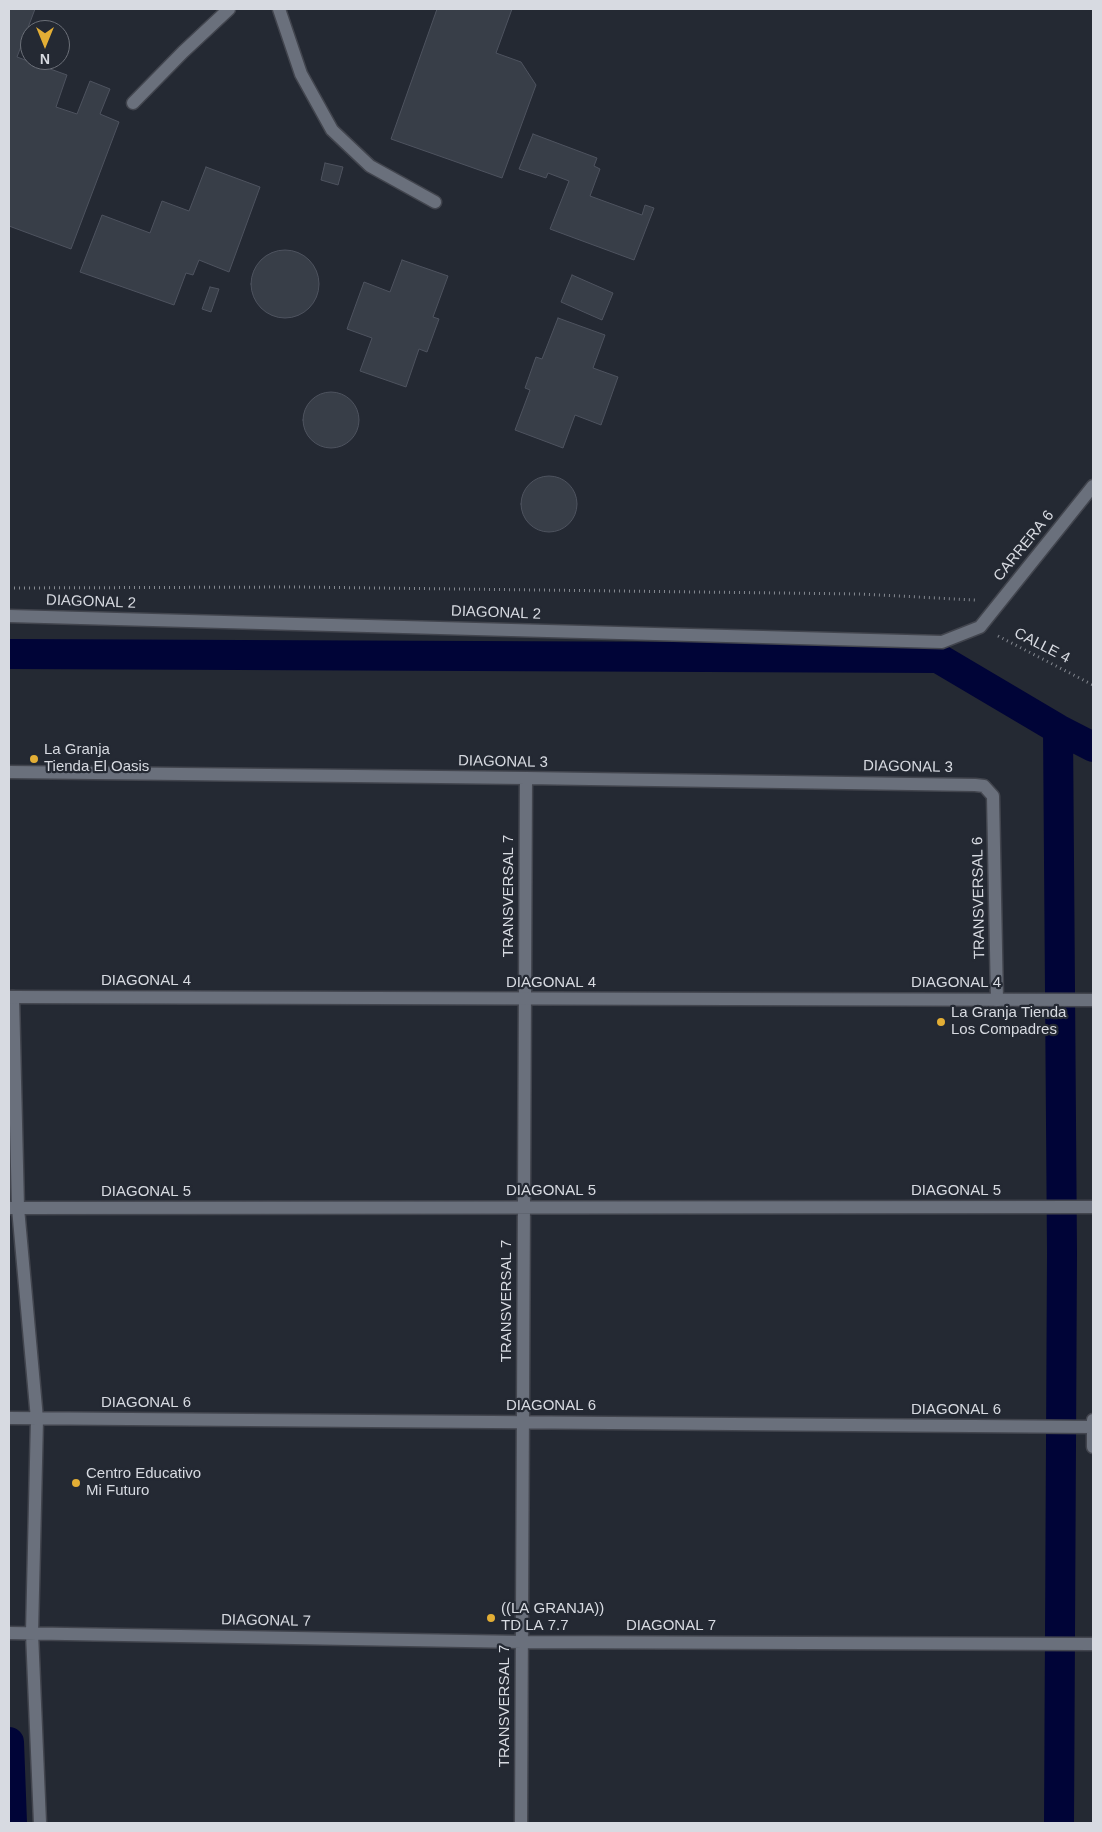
<!DOCTYPE html>
<html>
<head>
<meta charset="utf-8">
<style>
	body { margin:0 }
	#map { position:relative; width:1102px; height:1832px; overflow:hidden; background:#242933; font-family:Arial,sans-serif }
	canvas { display:block }
	.frame { position:absolute; inset:0; border:10px solid #d7dae1; pointer-events:none }
	.north { position:absolute; left:20px; top:20px; width:50px; height:50px; box-sizing:border-box; background:#242933; border:1px solid #6c7079; border-radius:50%; rotate:180deg; font-size:14px; font-weight:700; line-height:20px; text-align:center; color:#d7dae1 }
	.north::after { content:''; display:block; margin:auto; width:18px; height:22px; background:#e3ae35; clip-path:polygon(50% 0,100% 100%,50% 72%,0 100%) }
</style>
</head>
<body>
<div id="map">
<canvas width="1102" height="1832"></canvas>
<div class="frame"></div>
<div class="north">N</div>
</div>
<script>
const ctx = document.querySelector('canvas').getContext('2d');
ctx.lineJoin = 'round';
const shape = rows => new Path2D(rows.map(r => 'M' + r).join(''));
function strokePath(path, color, width, dash) { ctx.strokeStyle = color; ctx.lineWidth = width; ctx.lineCap = dash ? 'butt' : 'round'; ctx.setLineDash(dash || []); ctx.stroke(path); }
function paint(path, color) { ctx.fillStyle = color; ctx.fill(path, 'evenodd'); }
function drawText(font, color, halo, rows, align = 'center') {
  ctx.font = font + ' Arial,sans-serif'; ctx.lineWidth = 4.5; ctx.setLineDash([]); ctx.textBaseline = 'middle'; ctx.strokeStyle = halo; ctx.fillStyle = color; for (const [text, x, y, turn = 0] of rows) {
    ctx.save(); ctx.translate(x, y); ctx.rotate((+turn || 0) * Math.PI / 180); ctx.textAlign = isNaN(turn) ? turn : align; if (halo) ctx.strokeText(text, 0, 0); ctx.fillText(text, 0, 0); ctx.restore();
  }
}
const canal = shape([
	[9,654,938,658,1058,729,1093,747],
	[1058,729,1062,1253,1059,1823],
	[9,1742,12,1823]
]);
const building = shape([
	[9,9,35,9,17,57,67,75,56,107,77,114,90,81,110,89,100,114,119,122,71,249,9,226,9,9],
	[437,9,512,9,496,53,521,62,536,85,502,178,391,139,437,9],
	[533,134,597,158,594,166,600,169,590,196,642,215,645,205,654,208,634,260,550,229,569,181,548,173,546,178,519,169,533,134],
	[325,163,343,167,338,185,321,180,325,163],
	[206,167,260,187,229,272,199,260,193,275,186,273,174,305,80,272,102,215,150,233,162,201,189,211,206,167],
	'251 284a34 34 0 1 1 68 0a34 34 0 1 1-68 0Z',
	[402,260,448,276,433,317,439,319,427,352,419,349,406,387,360,371,372,338,347,329,364,282,390,292,402,260],
	[572,275,613,293,602,320,561,302,572,275],
	[210,287,219,289,211,312,202,309,210,287],
	[558,318,605,335,593,368,618,377,601,425,575,415,563,448,515,430,530,390,525,388,536,357,542,359,558,318],
	'303 420a28 28 0 1 1 56 0a28 28 0 1 1-56 0Z',
	'521 504a28 28 0 1 1 56 0a28 28 0 1 1-56 0Z'
]);
const path = shape([
	[9,588,296,587,860,594,975,600],
	[998,636,1093,685]
]);
const service = shape([
	[279,9,301,74,332,130,370,166,435,202],
	[133,103,183,52,229,9]
]);
const minor = shape([
	[9,616,942,642,980,627,1093,486],
	[9,772,526,778,975,785,984,786,993,796,997,1000],
	[13,997,18,1208,37,1419,32,1633,40,1823],
	[9,1208,1093,1207],
	[9,1418,1093,1427],
	[1093,1420,1093,1447],
	[9,1633,522,1642,1093,1644],
	[521,1823,526,778]
]);
const tertiary = shape([
	[9,997,1093,1000]
]);
const markers = [
	[34,759,5,"#e3ae35"],
	[941,1022,5,"#e3ae35"],
	[76,1483,5,"#e3ae35"],
	[491,1618,5,"#e3ae35"]
];
const streetNames = [
	["CARRERA 6",1024,546,-51],
	["DIAGONAL 2",91,602,2],
	["DIAGONAL 2",496,613,2],
	["CALLE 4",1042,646,27],
	["DIAGONAL 3",503,762,1],
	["DIAGONAL 3",908,767,1],
	["TRANSVERSAL 7",509,896,-90],
	["TRANSVERSAL 6",979,898,-91],
	["DIAGONAL 4",146,981],
	["DIAGONAL 4",551,983],
	["DIAGONAL 4",956,983],
	["DIAGONAL 5",551,1191],
	["DIAGONAL 5",956,1191],
	["DIAGONAL 5",146,1192],
	["TRANSVERSAL 7",507,1301,-90],
	["DIAGONAL 6",146,1403],
	["DIAGONAL 6",551,1406],
	["DIAGONAL 6",956,1410],
	["DIAGONAL 7",266,1621,1],
	["DIAGONAL 7",671,1626],
	["TRANSVERSAL 7",505,1706,-90]
];
const poiNames = [
	["La Granja",44,750],
	["Tienda El Oasis",44,767],
	["La Granja Tienda",951,1013],
	["Los Compadres",951,1030],
	["Centro Educativo",86,1474],
	["Mi Futuro",86,1491],
	["((LA GRANJA))",501,1609],
	["TD LA 7.7",501,1626]
];
strokePath(canal, '#000437', 30);
paint(building, '#383e48');
strokePath(building, '#4e535f', 1);
strokePath(service, '#42454e', 15);
strokePath(minor, '#42454e', 15);
strokePath(tertiary, '#42454e', 15);
strokePath(path, '#858991', 3, [1, 4]);
strokePath(service, '#6a707c', 12);
strokePath(minor, '#6a707c', 12);
strokePath(tertiary, '#6a707c', 12);
for (const [x, y, r, color] of markers) { const dot = new Path2D(); dot.arc(x, y, r, 0, 2 * Math.PI); ctx.fillStyle = color; ctx.fill(dot); strokePath(dot, '#242933', 2); }
drawText('15px', '#d7dae1', '#242933', streetNames);
drawText('15px', '#d7dae1', '#242933', poiNames, 'left');
</script>
</body>
</html>
